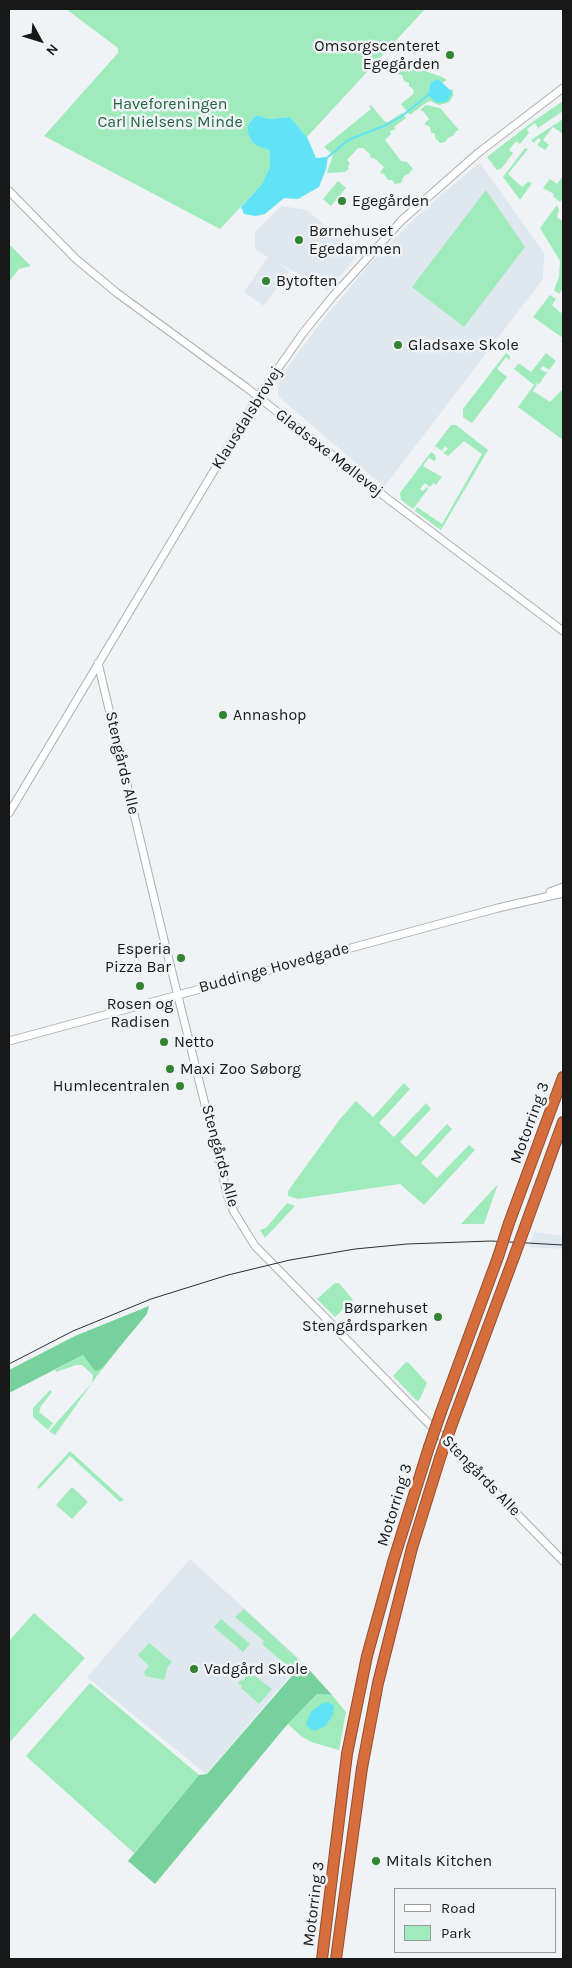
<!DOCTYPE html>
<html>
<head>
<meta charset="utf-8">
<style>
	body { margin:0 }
	#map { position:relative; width:572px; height:1968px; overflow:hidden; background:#f0f3f5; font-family:Karla,sans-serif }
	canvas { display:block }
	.frame { position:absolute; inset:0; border:10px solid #181819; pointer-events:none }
	.legend { position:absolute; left:394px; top:1888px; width:162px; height:65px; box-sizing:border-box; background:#f0f3f5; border:1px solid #9a9b9d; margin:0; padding:6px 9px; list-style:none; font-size:15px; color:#181819 }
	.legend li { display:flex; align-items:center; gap:10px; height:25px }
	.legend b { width:25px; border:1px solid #9a9b9d }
	.north { position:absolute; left:15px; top:15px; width:50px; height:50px; -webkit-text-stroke:4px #f0f3f5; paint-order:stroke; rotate:129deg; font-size:14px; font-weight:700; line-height:20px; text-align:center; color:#181819 }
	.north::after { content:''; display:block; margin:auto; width:18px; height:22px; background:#181819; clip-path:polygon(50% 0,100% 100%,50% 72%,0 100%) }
</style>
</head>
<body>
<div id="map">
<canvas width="572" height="1968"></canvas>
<div class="frame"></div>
<ul class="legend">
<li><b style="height:6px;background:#fff"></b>Road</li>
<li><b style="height:14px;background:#9febbc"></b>Park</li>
</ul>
<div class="north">N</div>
</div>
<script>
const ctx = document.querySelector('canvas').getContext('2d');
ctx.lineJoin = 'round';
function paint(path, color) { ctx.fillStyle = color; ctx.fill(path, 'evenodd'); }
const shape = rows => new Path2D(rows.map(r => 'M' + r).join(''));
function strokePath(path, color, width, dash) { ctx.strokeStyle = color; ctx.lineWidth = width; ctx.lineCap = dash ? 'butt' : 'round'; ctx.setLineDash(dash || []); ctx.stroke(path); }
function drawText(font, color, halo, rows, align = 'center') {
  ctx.font = font + ' Karla,sans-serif'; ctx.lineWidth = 5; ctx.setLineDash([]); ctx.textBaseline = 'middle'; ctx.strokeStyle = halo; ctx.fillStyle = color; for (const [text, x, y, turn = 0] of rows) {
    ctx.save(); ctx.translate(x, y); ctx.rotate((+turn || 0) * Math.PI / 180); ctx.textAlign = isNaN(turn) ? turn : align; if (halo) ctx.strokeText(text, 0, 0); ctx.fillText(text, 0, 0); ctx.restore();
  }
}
const built = shape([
	[480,163,544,253,543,279,384,487,279,397,277,385,285,371,322,321,373,260,428,206],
	[281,206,307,210,359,254,327,291,277,262,289,271,264,306,244,292,268,257,255,249,255,232],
	[534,1232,563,1236,563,1249,529,1247],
	[190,1559,302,1661,206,1774,87,1677]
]);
const green = shape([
	[66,9,425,9,307,137,290,117,269,119,256,115,248,125,248,134,252,142,269,150,270,167,262,184,220,229,44,136,118,53,118,48],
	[412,63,421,65,428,72,440,76,447,80,442,83,438,79,452,92,450,90,451,89,453,90,453,96,450,101,447,103,439,105,431,101,427,102,410,115,401,104,413,94,414,90,409,86,409,83,404,81,402,75,395,74],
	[563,101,563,111,538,128,535,123,527,129,529,133,520,144,516,141,509,150,513,153,502,168,497,170,487,157,531,123],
	[371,105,385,122,388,122,402,113,406,118,394,127,396,129,390,131,391,134,385,140,401,161,407,162,413,169,408,174,404,176,401,183,395,184,392,180,388,180,384,174,380,173,384,167,374,158,371,158,370,154,363,148,358,148,347,160,350,163,348,166,349,169,345,172,327,173,333,155,324,147,371,109,369,106],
	[426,105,440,108,459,130,456,131,454,135,448,138,445,142,440,143,435,138,435,134,431,132,430,127,424,124,429,119,423,111,420,110],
	[563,119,563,134,553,127,543,140,549,145,545,150,537,145,541,140,538,138,534,143,531,140],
	[525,148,528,149,508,174,522,187,528,182,532,183,520,200,503,177],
	[563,176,563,198,560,202,553,196,554,194,543,188,550,179,557,184],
	[338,181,346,188,331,206,323,199],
	[486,190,525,247,464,327,412,287],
	[557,205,559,210,557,217,563,222,563,284,562,287,563,288,559,294,554,290,559,277,560,261,540,228],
	[9,244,31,266,19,269,9,282],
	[550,295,556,299,552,305,561,313,563,310,563,343,561,341,563,338,533,317],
	[506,353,510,356,510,360,506,357,497,369,507,377,472,423,463,417,463,409],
	[546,353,556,361,549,370,543,366,540,369,545,372,548,371,539,384,535,383,537,385,533,391,550,402,563,389,563,440,518,407,534,385,514,369,518,364,520,364,531,372],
	[451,425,456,425,488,450,441,530,415,511,417,507,442,524,482,454,464,441,448,456,443,453,448,449,445,446,442,451,435,446],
	[431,452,435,455,436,459,434,461,429,458,423,466,442,477,436,485,433,483,430,487,425,483,420,489,423,491,427,487,428,489,413,509,401,500,400,493],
	[404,1083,410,1089,379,1123,394,1137,426,1103,431,1109,400,1142,416,1157,447,1124,452,1129,421,1163,437,1178,469,1145,475,1150,424,1205,400,1184,298,1199,288,1196,288,1191,340,1119,356,1101,373,1117],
	[498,1184,484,1224,461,1224],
	[287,1203,295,1206,265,1238,260,1230,266,1228],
	[335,1283,339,1283,353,1300,335,1317,317,1299],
	[119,1348,97,1376,55,1435,49,1431,92,1383,93,1375,82,1365,76,1365,56,1372,55,1370,83,1355,94,1370],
	[406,1362,409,1363,427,1383,420,1399,417,1401,393,1376],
	[50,1390,52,1392,41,1406,39,1412,53,1423,48,1430,33,1417,33,1408],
	[70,1451,124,1500,120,1502,70,1456,39,1489,37,1487],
	[71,1488,73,1488,88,1502,72,1519,56,1505],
	[244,1609,298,1659,290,1668,262,1644,264,1641,235,1617],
	[34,1613,85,1658,9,1743,9,1641],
	[221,1619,250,1644,243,1652,214,1627],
	[149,1643,172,1662,168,1666,164,1680,145,1676,144,1672,149,1666,138,1655],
	[248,1671,272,1689,259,1704,241,1688,242,1686,238,1683,241,1680,243,1681],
	[90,1683,199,1775,134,1853,26,1756],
	[317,1694,332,1695,346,1712,339,1750,311,1742,301,1736,288,1724]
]);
const forest = shape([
	[149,1306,147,1314,102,1368,97,1371,94,1370,83,1355,9,1393,9,1370,75,1336],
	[303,1663,332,1695,317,1694,286,1726,155,1884,128,1861,199,1775,207,1774]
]);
const water = shape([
	[438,79,452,92,448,101,437,103,428,95,431,82],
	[256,115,269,119,290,117,307,137,316,158,328,157,326,169,319,187,298,199,284,198,265,214,255,216,244,214,241,207,262,184,270,167,269,150,258,146,252,142,248,134,248,125],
	[328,1702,334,1706,333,1715,325,1726,314,1731,309,1728,306,1724,311,1712,321,1704]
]);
const stream = shape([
	[328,157,348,140,386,125,402,116,428,95]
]);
const minor = shape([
	[9,191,76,259,117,293,247,388,388,499,563,631],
	[98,663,165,944,228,1197,234,1212,255,1246,265,1256,563,1561],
	[9,813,258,397,303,333,333,296,402,220,478,153,563,88],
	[550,892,563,887],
	[9,1041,498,908,563,893]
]);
const highway = shape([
	[509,1223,563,1077],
	[526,1224,563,1122],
	[441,1412,498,1257],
	[452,1424,514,1257],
	[322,1959,347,1754,367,1656,393,1562,429,1447],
	[336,1959,362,1768,378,1683,412,1548,440,1458]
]);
const tram = shape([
	[9,1364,73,1331,151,1299,228,1275,290,1260,355,1249,407,1244,491,1241,563,1245]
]);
const highwayBridge = shape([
	[498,1257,509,1223],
	[514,1257,526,1224],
	[429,1447,441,1412],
	[440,1458,452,1424]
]);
const markers = [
	[450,55,5,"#308432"],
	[342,201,5,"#308432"],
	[299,240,5,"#308432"],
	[266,281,5,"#308432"],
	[398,345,5,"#308432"],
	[223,715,5,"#308432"],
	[181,958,5,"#308432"],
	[140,986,5,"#308432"],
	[164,1042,5,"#308432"],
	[170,1069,5,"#308432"],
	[180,1086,5,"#308432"],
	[438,1317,5,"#308432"],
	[194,1669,5,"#308432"],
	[376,1861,5,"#308432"]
];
const poiNames = [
	["Omsorgscenteret",440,46,"right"],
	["Egegården",440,64,"right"],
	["Egegården",352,201],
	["Børnehuset",309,231],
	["Egedammen",309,249],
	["Bytoften",276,281],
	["Gladsaxe Skole",408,345],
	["Annashop",233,715],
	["Esperia",171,949,"right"],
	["Pizza Bar",171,967,"right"],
	["Rosen og",140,1004,"center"],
	["Radisen",140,1022,"center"],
	["Netto",174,1042],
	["Maxi Zoo Søborg",180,1069],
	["Humlecentralen",170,1086,"right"],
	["Børnehuset",428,1308,"right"],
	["Stengårdsparken",428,1326,"right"],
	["Vadgård Skole",204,1669],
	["Mitals Kitchen",386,1861]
];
const parkNames = [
	["Haveforeningen",170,104],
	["Carl Nielsens Minde",170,122]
];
const streetNames = [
	["Klausdalsbrovej",247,418,-58],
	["Gladsaxe Møllevej",329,453,38],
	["Stengårds Alle",122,763,77],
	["Buddinge Hovedgade",274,968,-15],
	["Motorring 3",530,1123,-70],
	["Stengårds Alle",220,1156,75],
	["Stengårds Alle",481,1476,46],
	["Motorring 3",395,1505,-73],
	["Motorring 3",314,1904,-83]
];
paint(built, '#dfe7ef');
paint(green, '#9febbc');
paint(forest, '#76d19c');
paint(water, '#60e3f4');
strokePath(stream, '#60e3f4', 2);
strokePath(minor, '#adafb2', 9);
strokePath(highway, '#934f30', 12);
strokePath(minor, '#fff', 7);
strokePath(highway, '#d56d3d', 10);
strokePath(tram, '#2f2f30', 1);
strokePath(highwayBridge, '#934f30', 12, []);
strokePath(highwayBridge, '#d56d3d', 10);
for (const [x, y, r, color] of markers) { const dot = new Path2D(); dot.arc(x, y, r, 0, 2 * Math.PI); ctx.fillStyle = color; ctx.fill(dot); strokePath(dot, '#f0f3f5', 2); }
drawText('16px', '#181819', '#f0f3f5', poiNames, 'left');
drawText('16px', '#226441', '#f0f3f5', parkNames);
drawText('16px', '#181819', '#f0f3f5', streetNames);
</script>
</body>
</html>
